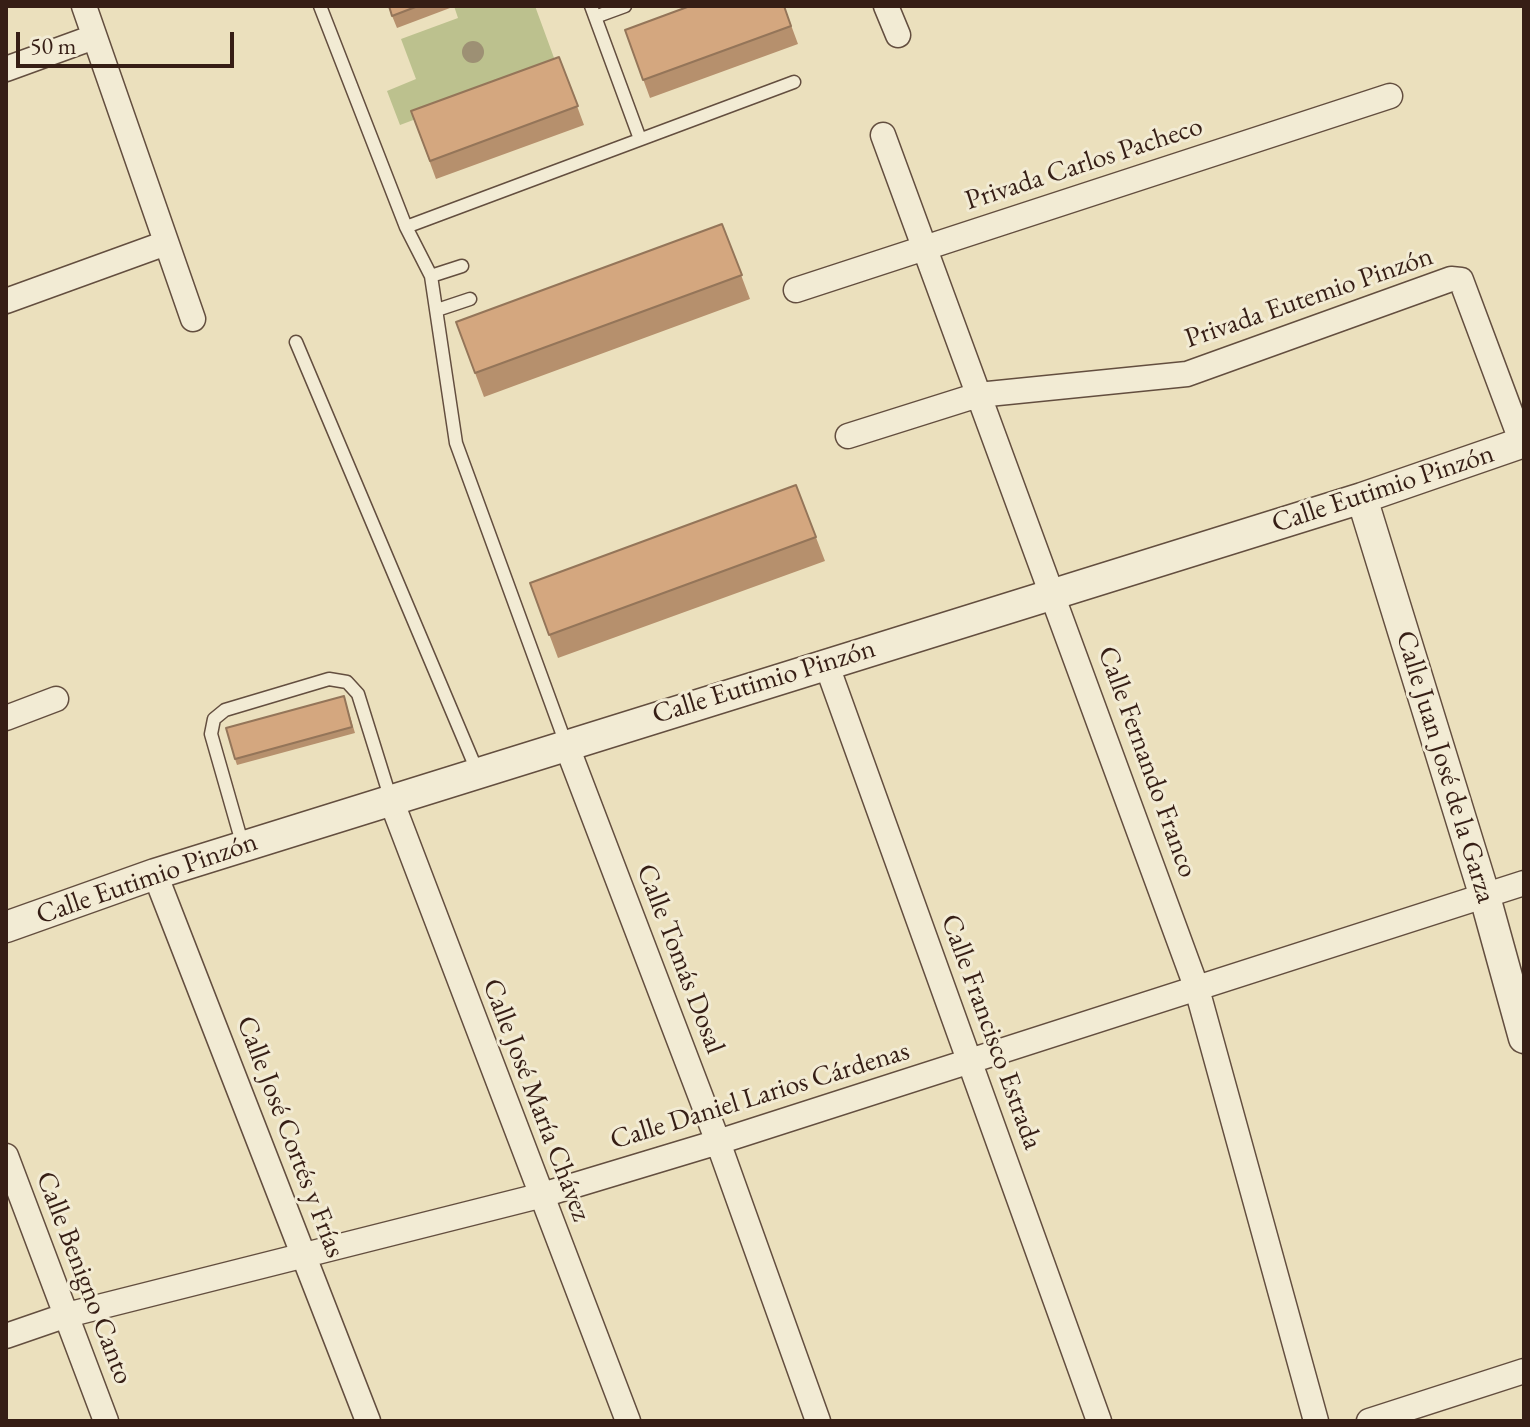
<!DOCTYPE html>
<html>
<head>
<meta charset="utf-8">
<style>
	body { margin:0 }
	#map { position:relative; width:1530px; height:1427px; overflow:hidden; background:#ebe0bd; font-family:"EB Garamond",serif }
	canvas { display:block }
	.frame { position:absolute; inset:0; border:8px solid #361e15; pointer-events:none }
	.scale { position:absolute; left:16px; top:32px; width:218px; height:36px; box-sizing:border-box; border:4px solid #361e15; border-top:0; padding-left:10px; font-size:24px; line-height:28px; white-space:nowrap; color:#361e15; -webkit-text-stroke:6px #f2ebd4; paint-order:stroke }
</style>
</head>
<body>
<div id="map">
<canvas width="1530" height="1427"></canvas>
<div class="frame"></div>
<div class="scale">50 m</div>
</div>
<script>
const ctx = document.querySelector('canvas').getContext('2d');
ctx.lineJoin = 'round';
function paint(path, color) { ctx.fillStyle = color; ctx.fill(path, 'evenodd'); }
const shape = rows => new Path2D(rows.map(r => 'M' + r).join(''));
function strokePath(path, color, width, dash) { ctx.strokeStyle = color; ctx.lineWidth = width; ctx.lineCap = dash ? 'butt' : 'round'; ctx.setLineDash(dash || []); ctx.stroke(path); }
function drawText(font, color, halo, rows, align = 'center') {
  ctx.font = font + ' "EB Garamond",serif'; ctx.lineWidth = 6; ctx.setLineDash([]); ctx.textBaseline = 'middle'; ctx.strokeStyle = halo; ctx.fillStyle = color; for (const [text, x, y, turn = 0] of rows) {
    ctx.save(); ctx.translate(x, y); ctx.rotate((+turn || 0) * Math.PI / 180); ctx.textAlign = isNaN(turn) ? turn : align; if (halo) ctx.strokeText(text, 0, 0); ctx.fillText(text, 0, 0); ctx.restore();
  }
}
const green = shape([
	[454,6,535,6,557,66,400,125,387,91,416,79,401,39,458,18]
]);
const service = shape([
	[320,6,406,227,431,276,456,443,566,744],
	[591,6,640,139],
	[595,17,625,6],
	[406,227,794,82],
	[431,276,462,266],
	[437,310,470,299],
	[296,342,478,773],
	[243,846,211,734,214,719,225,710,329,679,347,682,358,694,391,800]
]);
const minor = shape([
	[84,6,193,319],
	[886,6,898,35],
	[6,69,94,37],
	[883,135,1197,989,1316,1421],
	[796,290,1390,96],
	[6,301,166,243],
	[848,436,978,395,1187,374,1451,279,1461,280,1522,443],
	[826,663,1099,1421],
	[6,718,56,699],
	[566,744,718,1142,818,1421],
	[391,800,628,1421],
	[155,874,368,1421],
	[6,1156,106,1421],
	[6,1336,67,1315,539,1196,718,1142,1524,883],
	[1369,1421,1524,1371]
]);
const tertiary = shape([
	[1362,498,1485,897,1524,1038],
	[6,927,155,874,1362,498,1524,442]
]);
const trees = [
	[473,52]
];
const wall = shape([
	[388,6,449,6,450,8,397,28],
	[784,6,798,44,650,98,625,30],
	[559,57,584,125,436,179,411,111],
	[722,224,750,299,484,397,456,322],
	[796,485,825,561,558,658,530,583],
	[346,703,355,733,237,765,235,759]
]);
const building = shape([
	[389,6,418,6,392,16,389,6],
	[690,6,784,6,791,26,643,80,625,30,690,6],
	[559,57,578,106,430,161,411,111,559,57],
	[722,224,742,275,475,373,456,322,722,224],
	[796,485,816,537,549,635,530,583,796,485],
	[344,696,352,727,235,759,226,728,344,696]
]);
const streetNames = [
	["Privada Carlos Pacheco",1084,164,-18],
	["Privada Eutemio Pinzón",1309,298,-19],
	["Calle Eutimio Pinzón",1383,489,-18],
	["Calle Eutimio Pinzón",764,682,-17],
	["Calle Fernando Franco",1147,762,70],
	["Calle Juan José de la Garza",1445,767,73],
	["Calle Eutimio Pinzón",147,879,-19],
	["Calle Tomás Dosal",680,959,69],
	["Calle Francisco Estrada",991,1032,70],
	["Calle Daniel Larios Cárdenas",760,1096,-17],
	["Calle José María Chávez",536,1100,69],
	["Calle José Cortés y Frías",290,1137,69],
	["Calle Benigno Canto",84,1278,69]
];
paint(green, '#bcc18e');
strokePath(service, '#634e3f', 15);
strokePath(minor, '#634e3f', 27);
strokePath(tertiary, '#634e3f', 33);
strokePath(service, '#f2ebd4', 12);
strokePath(minor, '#f2ebd4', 24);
strokePath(tertiary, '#f2ebd4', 30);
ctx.fillStyle = '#9d9074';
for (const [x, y] of trees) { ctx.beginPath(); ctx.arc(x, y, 11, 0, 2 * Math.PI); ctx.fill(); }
paint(wall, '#b6906d');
paint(building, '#d4a77f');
strokePath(building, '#947559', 2);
drawText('28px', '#361e15', '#f2ebd4', streetNames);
</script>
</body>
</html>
